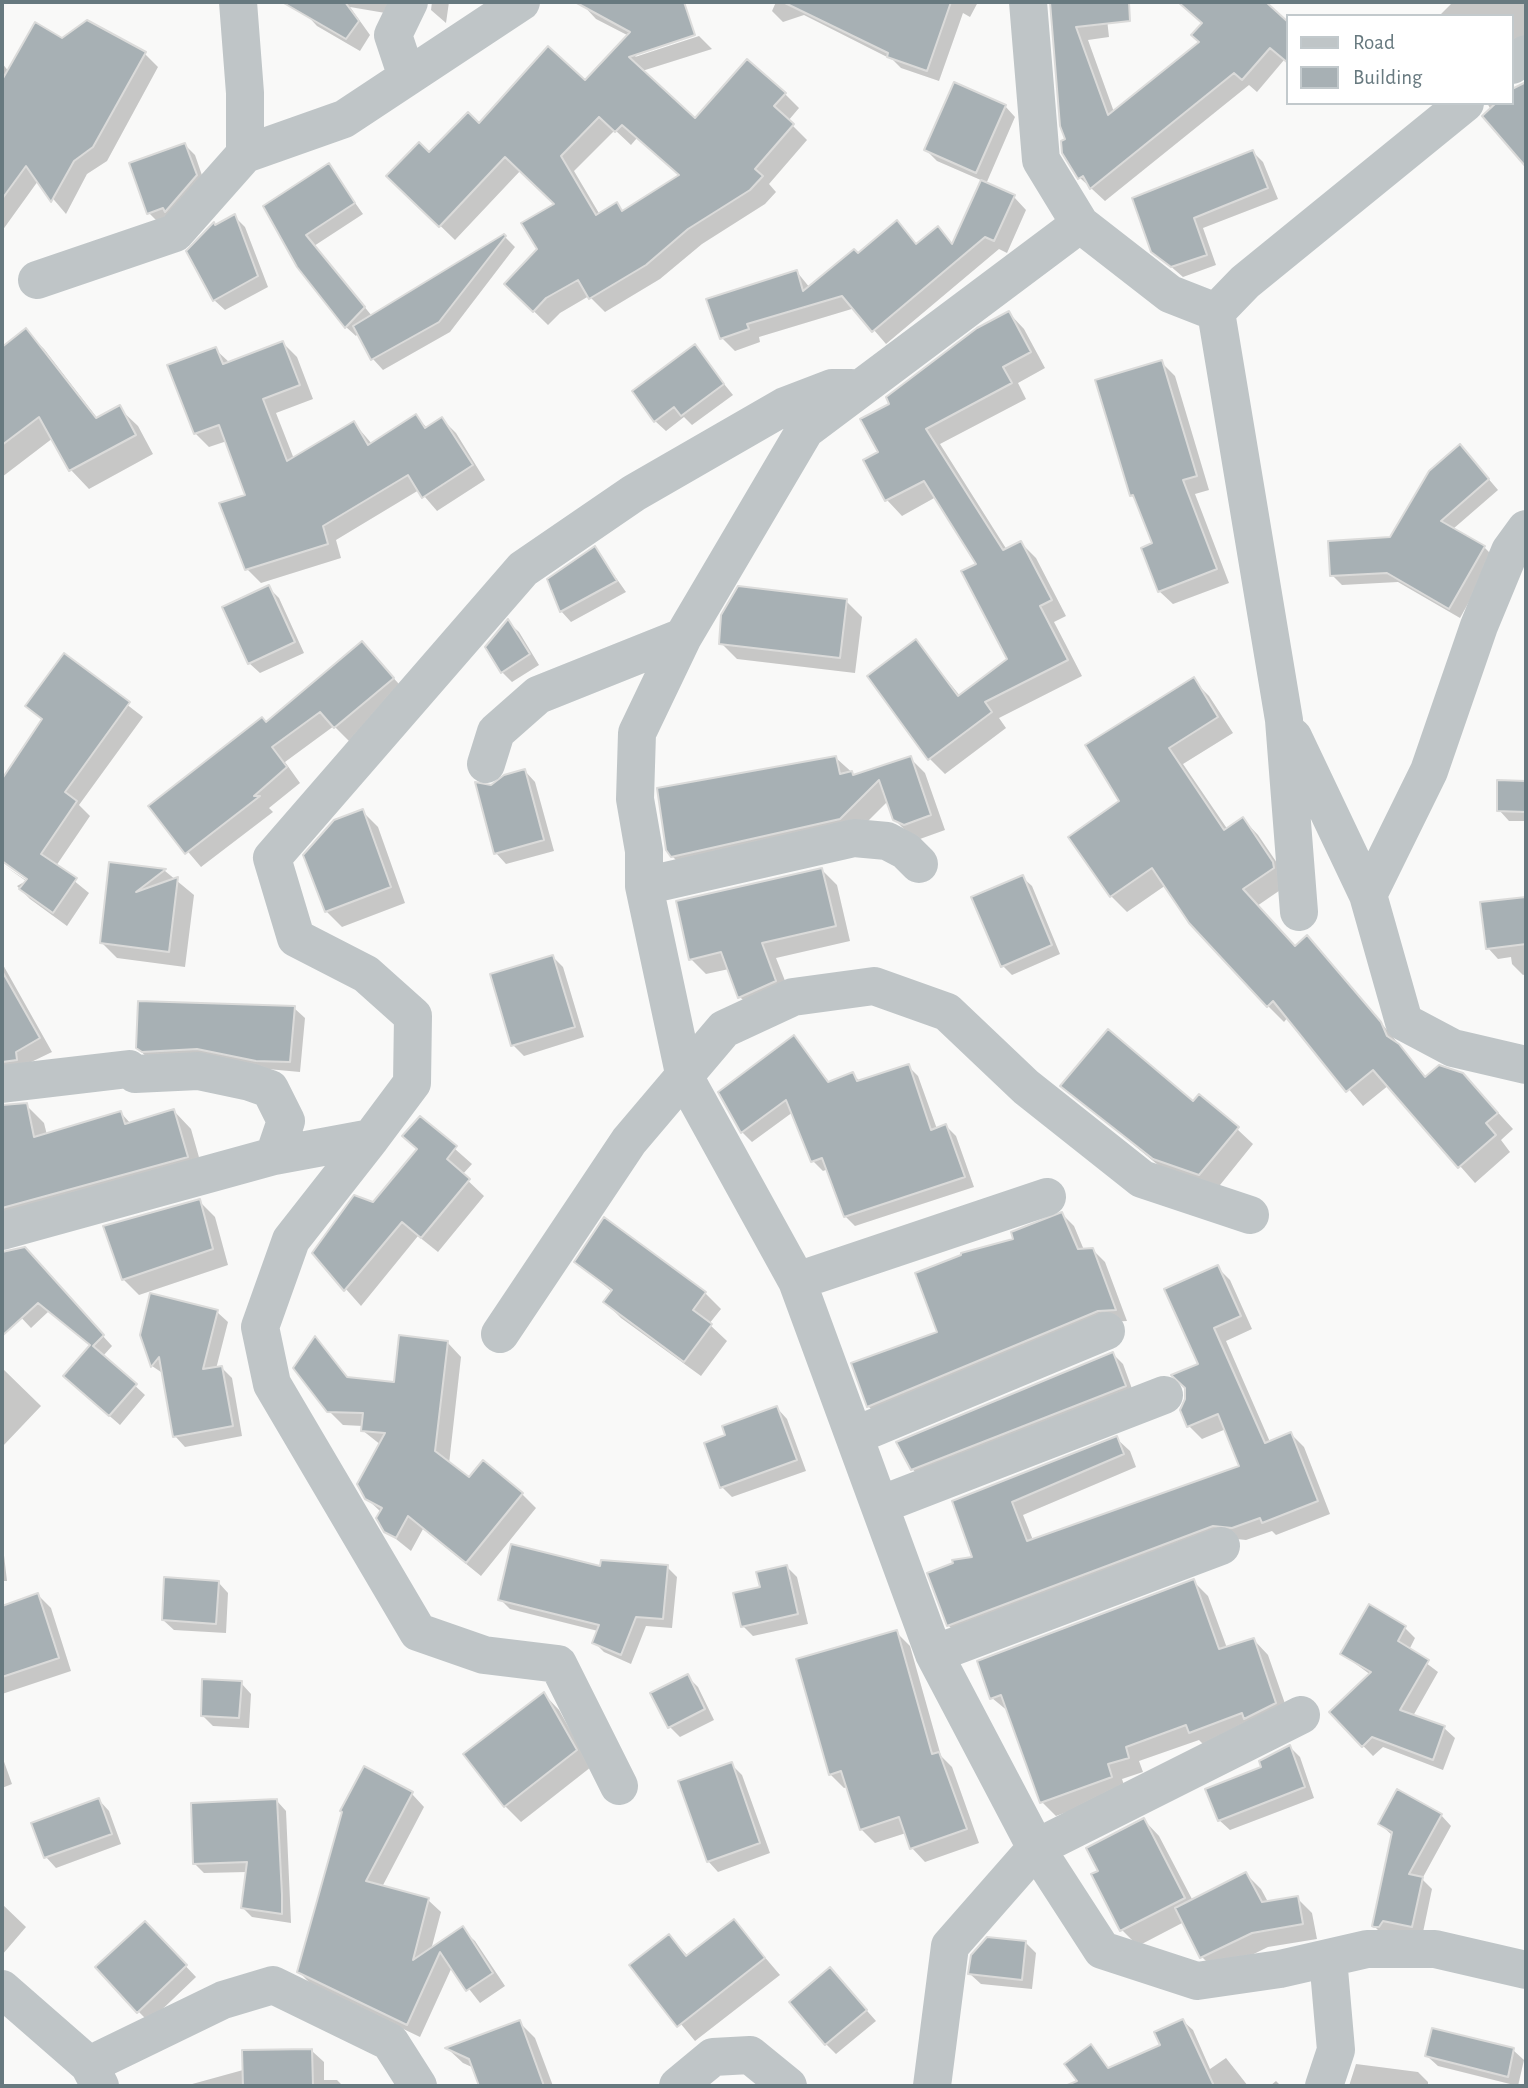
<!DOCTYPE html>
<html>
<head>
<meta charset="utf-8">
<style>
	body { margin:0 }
	#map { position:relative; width:1528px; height:2088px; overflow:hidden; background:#f9f9f8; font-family:"Alegreya Sans",sans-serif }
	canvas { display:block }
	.frame { position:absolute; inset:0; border:4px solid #67797f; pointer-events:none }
	.legend { position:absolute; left:1286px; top:14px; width:228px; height:91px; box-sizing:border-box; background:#fff; border:2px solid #c2c9cc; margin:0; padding:9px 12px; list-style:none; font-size:21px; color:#67797f }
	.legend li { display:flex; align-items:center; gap:14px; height:35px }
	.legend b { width:35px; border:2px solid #c2c9cc }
</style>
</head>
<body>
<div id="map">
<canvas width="1528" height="2088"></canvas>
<div class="frame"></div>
<ul class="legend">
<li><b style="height:9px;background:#bfc5c7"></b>Road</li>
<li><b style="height:19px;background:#a7b0b4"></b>Building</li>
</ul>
</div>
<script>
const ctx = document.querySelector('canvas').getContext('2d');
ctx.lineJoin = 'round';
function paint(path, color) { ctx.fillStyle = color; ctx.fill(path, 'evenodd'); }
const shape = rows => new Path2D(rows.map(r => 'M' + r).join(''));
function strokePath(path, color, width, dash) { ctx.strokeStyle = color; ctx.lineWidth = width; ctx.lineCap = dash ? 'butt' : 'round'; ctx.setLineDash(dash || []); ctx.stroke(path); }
const shadow = shape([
	[311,2,406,2,397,15,350,7,370,35,360,51,317,26,305,13],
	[432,2,449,2,446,23,431,10],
	[584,2,639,2,695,33,640,51,635,57,699,36,712,49,642,71,695,121,785,94,799,108,788,121,807,140,769,184,776,192,765,204,702,244,660,279,605,312,589,296,560,313,548,325,506,284,539,250,556,204,521,170,455,240,389,176,480,125,585,83,629,36,596,19,582,4],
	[615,130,631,145,637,138,680,176,624,212,617,205,600,215,574,171],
	[776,2,978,2,970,17,963,13,939,81,901,68,893,60,804,15,783,22,772,11],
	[1052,2,1097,2,1106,10,1109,37,1088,40,1114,112,1201,42,1204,23,1180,2,1263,2,1288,24,1288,63,1284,60,1257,92,1249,85,1105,201,1079,177,1062,126],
	[1448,2,1526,2,1526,36,1512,48,1512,16,1439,16,1451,4],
	[62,40,145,54,158,67,107,161,87,174,66,214,38,181,2,231,2,63,9,72],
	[1526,83,1526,162,1517,153,1487,103,1512,103,1512,88],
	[1005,106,1015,117,986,184,1014,197,1026,210,1007,253,999,249,886,344,855,308,759,337,760,342,735,351,722,338,708,301,797,272,810,288,858,255,897,222,918,245,938,229,954,245,983,181,937,161,926,150],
	[185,145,195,155,206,187,159,223,149,213],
	[1253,152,1263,162,1278,199,1203,228,1216,265,1183,277,1153,251],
	[329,166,363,214,314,246,372,316,504,236,515,247,450,332,383,370,373,359,358,333,356,336,346,327,265,207],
	[234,216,245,227,268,287,225,310,214,300,216,226],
	[1009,313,1024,329,1045,368,1018,383,1026,399,940,444,1007,550,1021,543,1036,558,1066,616,1054,622,1082,676,999,718,1006,728,945,774,930,759,916,641,960,696,1009,660,979,564,936,497,902,516,887,500,865,461,880,453,892,404],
	[26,331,44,349,98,419,119,408,138,426,153,454,89,489,71,470,53,438,2,477,2,350],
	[283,343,297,357,313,399,276,413,294,459,354,423,372,444,416,416,428,429,442,419,456,433,485,480,437,511,419,490,336,540,341,558,261,583,247,569,248,496,227,441,209,447,195,433,215,349,230,363],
	[694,347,733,395,692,425,684,417,666,431,655,421],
	[1161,362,1175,376,1209,490,1195,494,1229,583,1173,604,1159,591,1154,544,1138,501,1131,495],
	[1469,456,1498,490,1453,529,1484,547,1494,557,1460,618,1398,582,1342,585,1332,575,1391,539],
	[595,548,626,592,571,622,561,611],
	[268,587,279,598,304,653,260,673,249,663],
	[846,601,862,617,855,673,737,659,721,643],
	[508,622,519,632,539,665,512,682,502,672],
	[362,643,407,693,349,741,334,726,285,762,300,783,269,808,273,812,201,867,150,807,266,724],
	[64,656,143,717,79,805,90,816,56,866,89,893,67,926,30,899,17,886,26,881,2,864,33,885,35,882,2,859,2,782,43,721,27,706],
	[1193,680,1209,696,1233,733,1183,764,1228,830,1243,819,1258,835,1288,879,1289,884,1257,906,1296,948,1307,937,1323,953,1427,1078,1463,1074,1513,1129,1501,1140,1510,1152,1475,1183,1389,1085,1363,1106,1288,1017,1284,1022,1268,1006,1166,885,1127,912,1111,896,1070,837,1122,801],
	[836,758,856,776,910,758,925,773,945,830,920,839,910,835,894,819,888,801,856,833,688,872,672,856],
	[525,771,535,782,554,851,506,864,496,853,492,787],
	[1499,782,1526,782,1526,821,1509,821,1499,810],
	[362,811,378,827,405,903,342,927,326,911],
	[111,864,165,871,194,895,185,967,117,958,101,942],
	[822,870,837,885,850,941,776,958,791,996,755,1012,740,997,729,969,706,974,691,959],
	[1022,877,1032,886,1060,954,1012,975,1003,966],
	[1526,898,1526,974,1523,975,1512,964,1511,957,1498,959,1488,948,1482,903],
	[553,957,563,967,584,1037,524,1056,513,1045],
	[2,963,52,1052,2,1076],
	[294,1008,305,1018,300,1072,148,1058,137,1048],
	[794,1038,830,1083,852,1074,861,1082,908,1066,918,1076,937,1129,946,1126,956,1136,974,1187,855,1226,845,1216,828,1169,823,1171,813,1161,793,1112,752,1142,742,1132],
	[1063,1086,1193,1103,1237,1129,1253,1144,1216,1190,1170,1175],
	[26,1105,44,1123,47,1135,121,1113,131,1124,174,1111,191,1129,204,1175,2,1232,2,1107],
	[420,1118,472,1164,462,1175,484,1196,438,1252,418,1236,361,1306,314,1253,374,1204,419,1150],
	[199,1201,215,1217,228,1265,139,1295,123,1279],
	[1062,1214,1074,1226,1084,1250,1093,1250,1105,1262,1127,1321,1110,1322,880,1418,868,1406,939,1333,1015,1240],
	[24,1249,112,1346,103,1356,145,1395,120,1425,75,1386,91,1346,49,1311,31,1328,2,1297,2,1254],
	[577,1262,705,1293,721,1309,709,1324,727,1341,701,1376,621,1318,605,1302,612,1292],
	[1217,1267,1230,1280,1252,1329,1226,1341,1270,1442,1291,1434,1304,1447,1330,1514,1276,1535,1272,1531,1246,1540,1227,1538,961,1638,948,1625,974,1558,954,1502,1117,1439,1130,1451,1136,1467,1023,1515,1033,1540,1241,1467,1226,1429,1202,1439,1189,1426,1186,1388,1200,1365],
	[217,1312,228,1322,216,1369,222,1368,232,1378,242,1436,185,1447,175,1436,164,1374,152,1366,142,1335],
	[315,1339,350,1379,396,1384,447,1342,461,1357,449,1464,469,1480,522,1494,536,1508,481,1576,423,1529,411,1551,386,1531,381,1512,366,1498,381,1445,362,1430,363,1426,343,1425,328,1410],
	[1113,1354,1123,1364,1135,1397,923,1479,912,1469],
	[2,1368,41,1406,2,1447],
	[777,1408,787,1419,806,1471,732,1497,722,1487,727,1436],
	[2,1538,7,1581,2,1581],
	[667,1567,677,1577,672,1628,646,1626,631,1664,604,1652,594,1642,598,1631,510,1609,500,1599,602,1568],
	[787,1567,797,1577,808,1624,753,1636,743,1626,762,1588],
	[218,1582,228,1593,226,1633,174,1630,163,1620],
	[1194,1582,1208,1596,1227,1648,1254,1640,1268,1655,1290,1718,1205,1746,1199,1740,1139,1761,1143,1772,1122,1779,1126,1791,1056,1816,1042,1802,1009,1712,992,1698],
	[38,1595,51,1608,71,1671,2,1694,2,1608],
	[1405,1628,1415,1638,1409,1650,1438,1672,1413,1716,1444,1728,1455,1738,1443,1770,1383,1747,1373,1756,1331,1713,1371,1675,1342,1654],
	[896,1632,910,1646,941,1756,952,1767,979,1843,925,1862,912,1848,906,1833,875,1843,861,1829,848,1787,844,1788,830,1774],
	[687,1676,698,1687,714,1720,680,1737,670,1727],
	[241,1683,251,1694,249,1728,213,1726,202,1715],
	[544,1694,559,1710,591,1767,521,1822,505,1806],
	[1290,1747,1300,1757,1314,1798,1230,1830,1219,1820,1263,1768],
	[2,1756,12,1784,2,1788],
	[731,1764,742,1775,770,1853,718,1872,708,1861],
	[412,1794,424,1807,382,1887,428,1900,441,1912,431,1950,462,1929,475,1941,505,1986,480,2003,452,1967,420,2037,312,1985,299,1972],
	[99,1800,109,1811,121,1844,56,1868,46,1857],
	[277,1801,286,1811,291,1923,252,1917,243,1908,247,1872,204,1873,195,1864],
	[1441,1815,1451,1826,1422,1879,1432,1889,1422,1937,1384,1936,1374,1926,1393,1836,1380,1824],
	[1144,1820,1159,1836,1193,1901,1246,1874,1261,1889,1268,1902,1297,1898,1312,1913,1317,1939,1268,1947,1217,1972,1202,1957,1184,1922,1138,1946,1122,1930,1100,1872],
	[2,1904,26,1927,2,1955],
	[734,1921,780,1975,695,2041,632,1965,669,1936,688,1956],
	[145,1923,196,1977,149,2022,138,2011],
	[1025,1942,1036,1953,1032,1989,981,1984,970,1974],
	[830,1969,876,2021,836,2054,826,2044],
	[1183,2021,1193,2030,1210,2069,1226,2058,1248,2086,1083,2086,1067,2064,1091,2047,1110,2069,1163,2046],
	[519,2022,535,2038,553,2086,481,2086,474,2068,463,2063,448,2049],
	[1513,2050,1524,2060,1518,2086,1438,2066,1427,2056],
	[312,2051,324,2062,324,2080,337,2080,343,2086,185,2086],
	[1356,2064,1418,2072,1428,2082,1428,2086,1349,2086],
	[1276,2081,1281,2086,1270,2086]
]);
const building = shape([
	[282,2,345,2,359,21,346,39,282,2],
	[575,2,684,2,695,35,629,57,695,118,747,59,786,93,774,106,794,124,755,169,763,176,750,190,688,229,646,265,589,299,578,280,546,298,533,312,504,284,537,249,521,223,554,204,505,157,439,227,386,176,419,142,429,152,468,112,479,123,548,46,585,80,630,32,575,2],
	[599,117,615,132,622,125,679,175,622,211,617,202,596,215,561,156,599,117],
	[783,2,951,2,927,71,887,57,888,53,783,2],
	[1050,2,1129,2,1130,21,1076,27,1108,115,1199,42,1191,35,1202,23,1178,2,1266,2,1288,22,1288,63,1270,48,1242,80,1234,73,1090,189,1083,176,1078,179,1062,153,1061,141,1065,139,1060,126,1050,2],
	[87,20,146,52,93,147,74,161,51,202,26,166,2,199,2,80,35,22,62,38,87,20],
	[954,82,1006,105,976,173,924,150,954,82],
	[1526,82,1526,167,1482,116,1496,103,1512,103,1512,89,1526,82],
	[185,143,197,175,165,212,163,208,147,214,129,163,185,143],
	[1253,150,1268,188,1194,218,1207,255,1171,267,1151,252,1132,198,1253,150],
	[329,163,355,203,306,235,365,307,345,328,297,267,263,206,329,163],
	[981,180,1015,195,994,241,985,237,872,332,842,296,747,324,749,329,720,339,706,299,797,270,803,291,854,249,858,253,897,220,916,244,938,226,952,244,981,180],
	[235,214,258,276,213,301,186,251,214,222,215,225,235,214],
	[504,234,506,236,439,322,371,360,353,326,504,234],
	[1009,311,1031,352,1003,367,1012,383,926,429,1003,550,1021,541,1052,600,1040,606,1068,660,985,702,992,712,928,760,867,676,916,639,958,696,1007,659,961,571,976,564,924,481,885,501,863,460,878,452,860,419,889,404,886,397,977,328,1009,311],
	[26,328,96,418,120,405,136,435,69,471,39,417,2,445,2,347,26,328],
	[283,341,300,385,263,399,287,461,354,421,368,445,416,414,425,428,442,417,473,465,422,498,408,475,323,526,328,544,245,570,219,503,245,495,219,425,194,434,167,365,216,347,223,364,283,341],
	[695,344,724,384,681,416,674,407,654,422,632,391,695,344],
	[1162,360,1197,476,1183,480,1217,569,1158,592,1141,548,1152,543,1133,495,1130,496,1095,380,1162,360],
	[1460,444,1489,479,1441,521,1485,546,1449,609,1387,573,1330,576,1328,541,1390,537,1429,471,1460,444],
	[595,546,617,581,560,612,547,579,595,546],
	[269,585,295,642,248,664,222,607,269,585],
	[738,586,847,599,840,658,719,644,721,615,738,586],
	[508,619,530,654,501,673,485,647,508,619],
	[362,641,394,678,334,728,320,712,272,747,287,767,254,796,260,796,185,854,148,806,262,717,266,722,362,641],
	[64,653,130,702,65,792,77,801,41,854,77,878,53,913,19,889,27,879,2,861,2,779,42,719,25,706,64,653],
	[1194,677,1218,717,1169,748,1224,830,1243,817,1273,862,1274,868,1243,889,1295,946,1307,935,1381,1022,1387,1036,1399,1044,1425,1077,1439,1065,1463,1073,1498,1113,1486,1123,1496,1135,1458,1168,1373,1070,1346,1092,1273,1001,1267,1007,1189,923,1152,868,1110,897,1068,837,1119,801,1085,745,1194,677],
	[836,756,840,774,852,771,853,775,911,756,931,815,904,825,893,820,879,780,840,819,671,857,666,850,657,788,836,756],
	[525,769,544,840,494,854,475,782,491,785,504,775,525,769],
	[1497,780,1526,781,1526,812,1497,811,1497,780],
	[363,809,391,887,325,912,303,855,334,820,363,809],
	[109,862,166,869,136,892,178,877,169,952,100,943,109,862],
	[822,868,836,926,762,943,776,981,738,998,721,952,689,960,676,901,822,868],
	[1023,875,1052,945,1001,967,971,897,1023,875],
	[1526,897,1526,944,1486,949,1480,902,1526,897],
	[553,955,575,1027,511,1046,490,974,553,955],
	[2,971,40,1038,16,1052,17,1060,2,1062,2,971],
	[138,1001,295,1006,290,1062,256,1061,197,1049,142,1052,136,1048,138,1001],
	[1108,1029,1193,1101,1199,1094,1239,1127,1199,1175,1153,1159,1060,1086,1108,1029],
	[794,1035,828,1082,853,1072,857,1081,909,1064,931,1130,946,1124,965,1177,844,1217,822,1158,811,1162,786,1100,741,1133,718,1092,794,1035],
	[27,1103,34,1137,121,1111,125,1124,174,1109,188,1157,2,1208,2,1105,27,1103],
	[420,1116,457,1146,447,1159,470,1179,421,1238,402,1222,344,1291,312,1253,354,1195,373,1202,417,1149,402,1136,420,1116],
	[200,1199,213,1249,122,1280,103,1226,200,1199],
	[1062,1212,1078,1249,1093,1248,1116,1310,1098,1311,867,1407,851,1363,937,1332,915,1273,961,1255,961,1253,1013,1239,1011,1232,1062,1212],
	[604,1217,706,1292,693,1310,712,1324,684,1362,603,1302,612,1290,574,1262,604,1217],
	[25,1247,104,1335,93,1346,137,1384,109,1416,63,1376,90,1345,38,1303,2,1336,2,1252,25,1247],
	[1218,1265,1241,1316,1214,1328,1265,1443,1291,1432,1318,1501,1262,1523,1260,1518,1232,1528,1213,1526,947,1626,927,1573,953,1563,952,1560,972,1557,952,1501,1117,1436,1124,1454,1012,1502,1027,1541,1239,1466,1218,1414,1187,1427,1180,1410,1185,1399,1185,1388,1171,1375,1198,1364,1164,1289,1218,1265],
	[150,1293,218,1310,203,1369,222,1366,233,1426,173,1437,159,1357,151,1367,140,1335,150,1293],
	[399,1335,448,1341,435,1451,469,1477,483,1460,523,1493,466,1563,408,1516,396,1538,384,1532,376,1518,382,1508,365,1499,357,1484,385,1433,361,1431,363,1413,327,1412,293,1368,315,1336,347,1377,394,1382,399,1335],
	[1113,1352,1126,1386,911,1470,896,1442,1113,1352],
	[777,1406,797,1460,720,1488,704,1443,725,1435,722,1426,777,1406],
	[511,1544,600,1566,601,1560,668,1565,663,1619,636,1617,621,1655,592,1643,599,1625,498,1600,511,1544],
	[787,1565,798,1614,741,1627,733,1593,760,1587,756,1572,787,1565],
	[164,1577,219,1581,216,1624,162,1620,164,1577],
	[1194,1579,1219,1649,1254,1638,1276,1703,1244,1719,1242,1713,1189,1733,1186,1725,1126,1747,1129,1758,1108,1764,1112,1777,1040,1803,1001,1695,990,1699,977,1661,1194,1579],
	[38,1593,59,1658,2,1677,2,1606,38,1593],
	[1369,1604,1406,1626,1398,1641,1429,1660,1400,1710,1445,1726,1433,1760,1372,1737,1362,1747,1329,1712,1371,1672,1340,1654,1369,1604],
	[897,1630,932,1754,939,1752,967,1829,910,1849,899,1817,860,1830,841,1771,829,1775,796,1659,897,1630],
	[688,1674,705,1709,668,1728,650,1693,688,1674],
	[202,1679,242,1681,239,1718,201,1716,202,1679],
	[544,1692,577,1750,504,1807,463,1754,544,1692],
	[1290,1745,1305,1787,1218,1821,1205,1789,1261,1767,1259,1761,1290,1745],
	[732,1762,760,1843,707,1862,678,1781,732,1762],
	[364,1766,413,1792,366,1881,429,1898,413,1960,463,1926,493,1973,466,1991,440,1952,407,2025,297,1972,342,1812,340,1811,364,1766],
	[1397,1789,1442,1814,1409,1874,1423,1877,1412,1927,1383,1921,1379,1927,1374,1927,1372,1926,1392,1832,1378,1824,1397,1789],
	[99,1798,112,1834,44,1858,31,1823,99,1798],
	[277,1799,282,1895,282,1914,241,1908,247,1862,193,1864,191,1803,277,1799],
	[1144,1818,1185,1898,1120,1931,1091,1874,1098,1871,1086,1848,1144,1818],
	[1246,1872,1262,1902,1298,1896,1303,1924,1252,1933,1200,1958,1175,1908,1246,1872],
	[734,1919,765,1958,677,2027,629,1965,669,1934,686,1956,734,1919],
	[145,1921,187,1965,137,2013,95,1967,145,1921],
	[987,1937,1026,1941,1022,1980,968,1974,971,1955,987,1937],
	[830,1967,867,2010,825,2045,789,2002,830,1967],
	[1183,2019,1214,2086,1065,2086,1077,2081,1064,2064,1091,2044,1108,2068,1160,2045,1154,2032,1183,2019],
	[520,2020,544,2086,479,2086,469,2059,445,2048,520,2020],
	[1432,2028,1514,2048,1508,2077,1425,2056,1432,2028],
	[312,2049,313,2086,243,2086,242,2050,312,2049]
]);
const minor = shape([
	[1028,2,1041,160,1080,224],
	[1512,65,1526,54],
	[407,77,393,35,409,2],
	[245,154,344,119,521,2],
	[37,280,175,233,245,154,245,93,238,2],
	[1216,312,1170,294,1080,224,805,430,683,637,637,733,635,799,644,851,644,886,685,1078,797,1281,934,1654,1036,1848,1102,1950,1197,1981,1280,1969,1367,1949,1435,1949,1526,1970],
	[1293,737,1368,895,1404,1022,1453,1048,1526,1065],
	[486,764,496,732,538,695,683,637],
	[644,886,854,838,887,841,906,851,919,864],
	[1368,895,1429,771,1479,626,1510,551,1526,529],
	[1299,912,1284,720,1216,312,1245,282,1465,103],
	[2,1084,129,1069,135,1074,198,1071,250,1082,270,1089,286,1121,274,1156],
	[371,1138,291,1240,260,1327,272,1384,418,1632,484,1655,558,1664,619,1786],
	[2,1231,274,1156,371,1138,412,1083,413,1016,366,974,296,938,272,858,523,569,634,493,785,406,832,388,851,388],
	[797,1281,1047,1197],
	[500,1334,629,1141,724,1029,793,997,874,986,947,1012,1026,1087,1142,1179,1250,1215],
	[854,1436,1106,1331],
	[880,1505,1164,1395],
	[934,1654,1221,1546],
	[2,1989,89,2065,100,2086],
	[89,2065,223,2000,273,1985,390,2042,418,2086],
	[678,2086,713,2057,750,2055,788,2086],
	[932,2086,950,1946,1036,1848,1301,1715],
	[1324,2086,1336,2050,1328,1958]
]);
paint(shadow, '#0003');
paint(building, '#a7b0b4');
strokePath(building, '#dbdbda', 2);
strokePath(minor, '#bfc5c7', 38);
</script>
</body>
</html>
